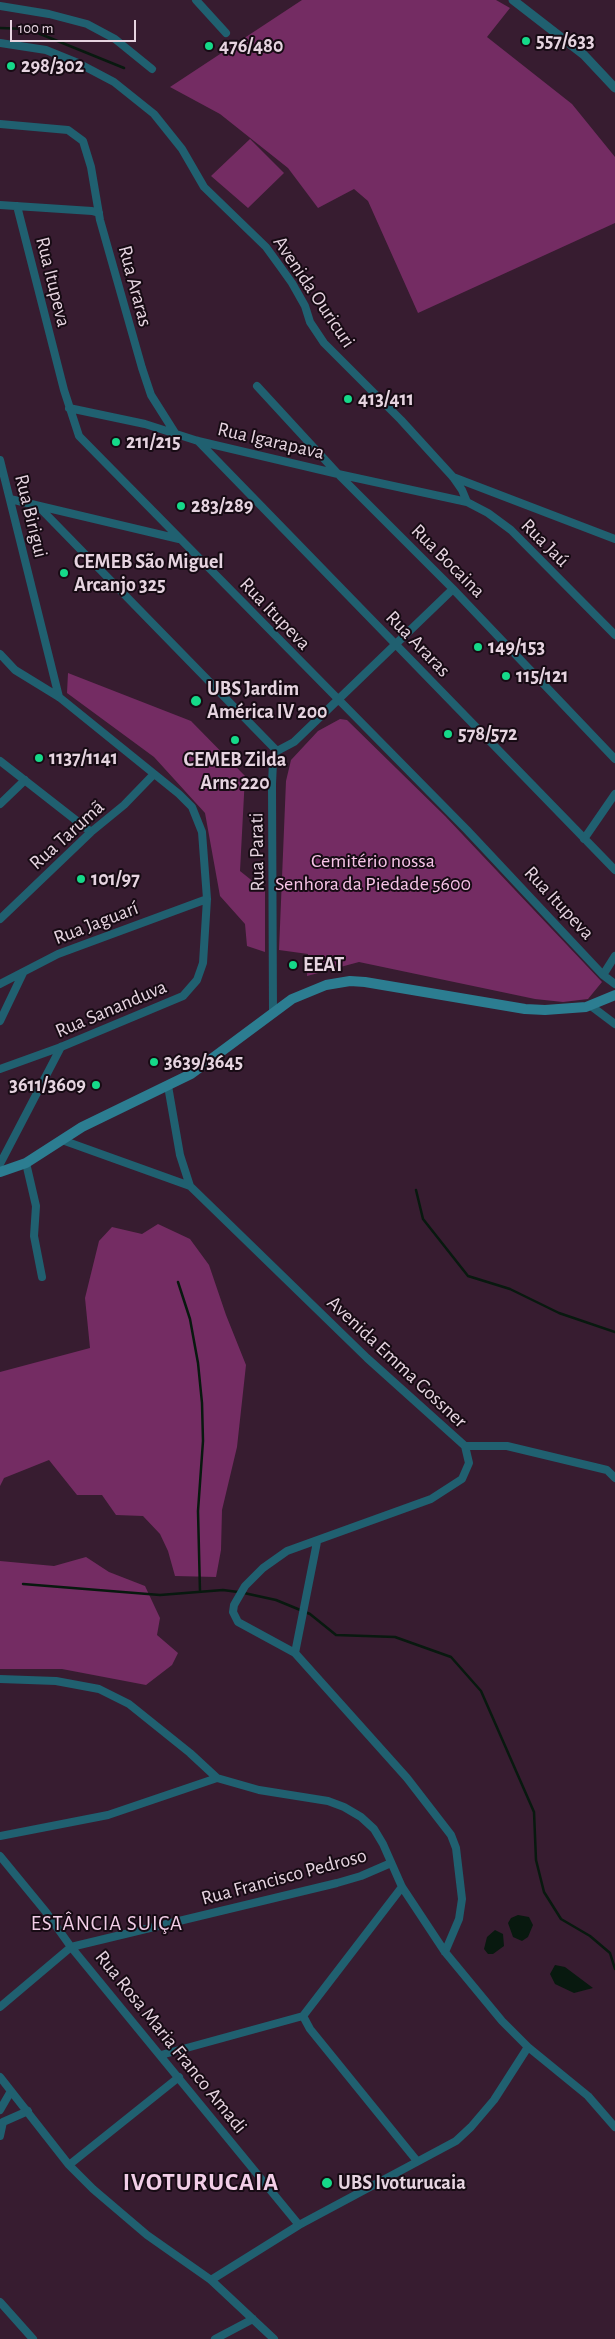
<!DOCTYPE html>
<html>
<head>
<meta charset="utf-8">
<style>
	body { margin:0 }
	#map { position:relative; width:615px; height:2339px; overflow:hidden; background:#371c30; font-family:"Alegreya Sans",sans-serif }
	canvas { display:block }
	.scale { position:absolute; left:10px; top:20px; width:126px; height:22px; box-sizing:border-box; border:2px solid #e6d4e0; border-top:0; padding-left:6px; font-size:15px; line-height:18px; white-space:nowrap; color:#e6d4e0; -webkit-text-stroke:4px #170b14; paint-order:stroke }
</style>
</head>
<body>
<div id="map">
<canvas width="615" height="2339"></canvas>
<div class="scale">100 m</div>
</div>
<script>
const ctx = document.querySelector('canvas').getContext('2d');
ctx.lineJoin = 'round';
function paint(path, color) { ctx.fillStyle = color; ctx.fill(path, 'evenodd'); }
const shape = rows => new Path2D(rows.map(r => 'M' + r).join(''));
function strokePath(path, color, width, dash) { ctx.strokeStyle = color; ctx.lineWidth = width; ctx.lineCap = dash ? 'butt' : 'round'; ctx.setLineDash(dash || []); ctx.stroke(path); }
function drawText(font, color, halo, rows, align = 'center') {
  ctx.font = font + ' "Alegreya Sans",sans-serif'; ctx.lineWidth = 4; ctx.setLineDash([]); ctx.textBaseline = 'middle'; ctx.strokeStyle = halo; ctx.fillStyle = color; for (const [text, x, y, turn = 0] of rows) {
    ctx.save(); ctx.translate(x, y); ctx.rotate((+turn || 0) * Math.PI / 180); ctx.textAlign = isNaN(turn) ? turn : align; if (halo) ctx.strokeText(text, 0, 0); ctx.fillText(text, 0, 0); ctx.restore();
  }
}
const green = shape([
	[302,0,496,0,510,8,487,37,572,104,615,157,615,223,418,313,368,201,354,189,318,208,288,168,220,114,170,87],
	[250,139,284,173,248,208,211,176],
	[68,673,191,721,245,776,240,871,265,891,265,952,247,946,245,924,220,896,205,813,154,757,67,693],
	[340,719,347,720,445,816,602,982,588,999,563,1002,535,999,359,962,307,976,308,954,279,950,286,781,291,760,318,731],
	[158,1224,190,1239,209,1265,226,1315,246,1365,237,1447,222,1510,221,1550,216,1577,175,1576,168,1551,160,1534,143,1516,116,1515,102,1495,77,1495,49,1460,4,1478,0,1486,0,1372,90,1348,85,1298,99,1241,112,1227,142,1234],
	[86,1557,109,1572,145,1586,160,1618,157,1635,178,1653,172,1665,146,1685,62,1669,0,1669,0,1561,54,1566]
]);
const water = shape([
	[518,1915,529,1917,533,1925,528,1937,522,1941,513,1937,508,1923,511,1918],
	[495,1930,503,1934,504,1946,493,1954,488,1954,484,1949,487,1937],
	[555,1965,565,1967,593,1988,574,1993,555,1984,550,1974]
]);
const stream = shape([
	[0,28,28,29,124,68],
	[416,1190,423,1219,468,1276,510,1289,559,1313,615,1332],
	[178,1282,190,1319,198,1363,202,1403,203,1441,198,1511,200,1592],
	[23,1584,160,1595,223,1590,238,1592],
	[244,1593,276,1600,310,1614,336,1635,395,1637,451,1657,481,1691,534,1812,536,1860,544,1892,561,1919,590,1936,610,1953,615,1969]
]);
const minor = shape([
	[196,0,226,33],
	[0,6,49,14,87,24,115,39,152,69],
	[0,43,46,50,78,63,114,82,154,114,182,149,204,187,266,247,282,269,292,283,305,306,310,322,324,343,401,420,453,477,462,490,467,502,488,513,511,530,615,635],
	[0,124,68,130,83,141,91,167,100,220,142,368,151,395,175,433],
	[0,205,92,211,99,213],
	[17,206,64,390,79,436,467,830,603,975,615,984],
	[257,386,338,474,453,589,615,759],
	[69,408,145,424,198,441,338,474,467,502],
	[198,441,615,870],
	[0,460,59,697],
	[453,477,615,539],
	[10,499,179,539],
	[38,506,277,751],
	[0,654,15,670,59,697,179,794,192,807,202,832,207,899,203,963,197,980,183,996,61,1047,0,1069],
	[0,761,91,832],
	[0,804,25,780],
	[584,839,615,794],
	[0,919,91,832,124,805,154,774],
	[603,975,615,956],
	[0,984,58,954,207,899],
	[591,1006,615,1024],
	[273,1013,272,784,273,762,277,751,294,742,453,589],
	[0,1021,23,973],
	[168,1086,180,1155,190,1186],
	[62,1140,190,1186,367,1358,465,1446,469,1463,462,1479,431,1499,287,1551,263,1568,245,1586,234,1605,233,1612,238,1622,295,1653,407,1778,451,1835,456,1848,462,1899,459,1919,445,1952],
	[26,1163,36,1206,34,1236,42,1277],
	[0,1164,61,1047],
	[465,1446,507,1446,607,1470,615,1478],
	[295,1653,317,1542],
	[0,1679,56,1681,99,1689,129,1704,190,1753,217,1778,259,1790,328,1801,344,1807,361,1817,374,1829,383,1844,402,1887,445,1952,502,2021,528,2047,588,2096,615,2127],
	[0,1836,108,1815,217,1778],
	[0,1856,46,1912,71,1947,299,2225],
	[0,2007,71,1947,337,1883,361,1876,391,1863],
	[303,2016,310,2029,417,2161],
	[161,2055,303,2016,402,1887],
	[0,2077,69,2165,93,2189,147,2235,211,2280,274,2339],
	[0,2110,11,2091],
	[0,2136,3,2122,28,2111],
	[69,2165,179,2077],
	[211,2280,299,2225,456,2141,471,2127,494,2100,528,2047],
	[0,2302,33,2339],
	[215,2339,253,2319]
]);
const tertiary = shape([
	[513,0,584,55,615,88]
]);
const secondary = shape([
	[0,1172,26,1163,82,1127,191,1074,292,999,326,985,350,981,365,982,525,1009,545,1010,586,1007,615,995]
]);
const markers = [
	[526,41,5,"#15d989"],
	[209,46,5,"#15d989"],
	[11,66,5,"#15d989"],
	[348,399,5,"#15d989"],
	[116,442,5,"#15d989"],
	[181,506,5,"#15d989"],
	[64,573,5,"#15d989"],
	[478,647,5,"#15d989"],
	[506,676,5,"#15d989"],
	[196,701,6,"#15d989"],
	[448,734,5,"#15d989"],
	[235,740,5,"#15d989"],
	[39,758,5,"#15d989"],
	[81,879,5,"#15d989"],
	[293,965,5,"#15d989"],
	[154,1062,5,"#15d989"],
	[96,1085,5,"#15d989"],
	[327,2183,6,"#15d989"]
];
const poiNames = [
	["557/633",536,41],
	["476/480",219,46],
	["298/302",21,66],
	["413/411",358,399],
	["211/215",126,442],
	["283/289",191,506],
	["CEMEB São Miguel",74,562],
	["Arcanjo 325",74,585],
	["149/153",488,647],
	["115/121",516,676],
	["UBS Jardim",207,689],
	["América IV 200",207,712],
	["578/572",458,734],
	["1137/1141",49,758],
	["CEMEB Zilda",235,760,"center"],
	["Arns 220",235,783,"center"],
	["101/97",91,879],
	["EEAT",303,965],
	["3639/3645",164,1062],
	["3611/3609",86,1085,"right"],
	["UBS Ivoturucaia",338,2183]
];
const streetNames = [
	["Rua Itupeva",53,282,76],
	["Rua Araras",135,286,75],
	["Avenida Ouricuri",314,292,56],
	["Rua Igarapava",271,441,13],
	["Rua Birigui",31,516,76],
	["Rua Jaú",545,543,45],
	["Rua Bocaina",448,561,45],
	["Rua Itupeva",275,614,46],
	["Rua Araras",418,644,46],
	["Rua Tarumã",67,835,-42],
	["Rua Parati",257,852,-91],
	["Rua Itupeva",559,903,47],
	["Rua Jaguarí",96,923,-21],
	["Rua Sananduva",111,1009,-23],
	["Avenida Emma Gossner",397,1362,43],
	["Rua Francisco Pedroso",284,1877,-15],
	["Rua Rosa Maria Franco Amadi",171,2042,51]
];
const parkNames = [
	["Cemitério nossa",373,861],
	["Senhora da Piedade 5600",373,884]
];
const neighbourhoodNames = [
	["ESTÂNCIA SUIÇA",107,1924]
];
const districtNames = [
	["IVOTURUCAIA",201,2182]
];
paint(green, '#742c63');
paint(water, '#08190f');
strokePath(stream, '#08190f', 2.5);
strokePath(minor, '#206070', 8);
strokePath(tertiary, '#206070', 9);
strokePath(secondary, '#2c7d91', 10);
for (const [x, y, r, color] of markers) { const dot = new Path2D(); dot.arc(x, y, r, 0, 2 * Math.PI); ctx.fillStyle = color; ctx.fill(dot); strokePath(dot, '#170b14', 2); }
drawText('bold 20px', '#e6d4e0', '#170b14', poiNames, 'left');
drawText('20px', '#e6d4e0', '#170b14', streetNames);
drawText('20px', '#f8c5e8', '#170b14', parkNames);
ctx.letterSpacing = '1px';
drawText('21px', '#f2cee7', '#170b14', neighbourhoodNames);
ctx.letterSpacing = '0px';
ctx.letterSpacing = '1px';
drawText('bold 25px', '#f2cee7', '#170b14', districtNames);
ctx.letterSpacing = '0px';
</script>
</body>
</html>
